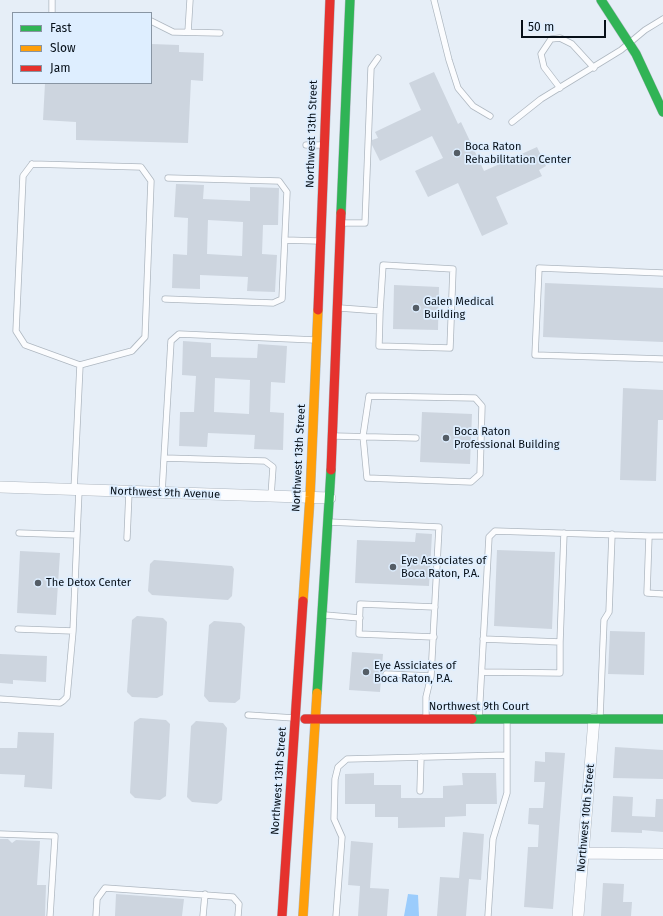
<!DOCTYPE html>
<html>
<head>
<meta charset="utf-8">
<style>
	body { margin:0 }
	#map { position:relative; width:663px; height:916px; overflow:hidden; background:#e6eef7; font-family:"Fira Sans",sans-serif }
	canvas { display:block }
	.legend { position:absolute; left:12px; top:12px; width:140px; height:72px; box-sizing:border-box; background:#deeeff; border:1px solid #8895a3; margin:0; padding:5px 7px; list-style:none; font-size:12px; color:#060f18 }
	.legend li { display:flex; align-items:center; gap:8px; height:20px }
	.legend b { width:20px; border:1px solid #8895a3 }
	.scale { position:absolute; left:521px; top:20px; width:85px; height:18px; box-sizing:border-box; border:2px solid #060f18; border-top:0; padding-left:5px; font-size:12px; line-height:14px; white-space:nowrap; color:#060f18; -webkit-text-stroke:3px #deeeff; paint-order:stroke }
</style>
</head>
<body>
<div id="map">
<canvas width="663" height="916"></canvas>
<ul class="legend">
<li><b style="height:5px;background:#30b455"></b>Fast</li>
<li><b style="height:5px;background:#ff9f0a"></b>Slow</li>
<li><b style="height:5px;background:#e5322d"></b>Jam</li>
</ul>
<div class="scale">50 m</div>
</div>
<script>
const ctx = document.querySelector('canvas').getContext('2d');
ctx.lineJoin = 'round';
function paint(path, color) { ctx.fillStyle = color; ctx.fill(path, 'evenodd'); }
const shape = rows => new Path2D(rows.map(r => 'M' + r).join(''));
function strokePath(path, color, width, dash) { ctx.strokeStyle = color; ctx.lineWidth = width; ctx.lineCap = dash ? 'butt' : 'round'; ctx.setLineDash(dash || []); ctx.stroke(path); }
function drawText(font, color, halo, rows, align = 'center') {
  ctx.font = font + ' "Fira Sans",sans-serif'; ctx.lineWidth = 3.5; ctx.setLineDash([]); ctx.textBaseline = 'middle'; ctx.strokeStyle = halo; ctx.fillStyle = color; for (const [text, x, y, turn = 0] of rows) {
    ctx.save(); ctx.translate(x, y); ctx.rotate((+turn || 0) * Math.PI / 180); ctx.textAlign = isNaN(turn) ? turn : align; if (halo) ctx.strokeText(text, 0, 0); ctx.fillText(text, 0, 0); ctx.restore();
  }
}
const water = shape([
	[408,894,418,895,419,916,404,916]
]);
const building = shape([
	[151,44,179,45,179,52,204,53,203,81,191,80,188,143,76,140,76,122,43,120,45,83,151,83],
	[434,72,458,124,461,122,484,171,537,147,546,166,539,170,542,176,496,197,508,224,482,236,458,183,428,197,415,171,443,158,432,136,380,161,372,145,372,140,378,138,375,132,421,110,409,83],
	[176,184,204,185,203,199,250,201,250,187,279,188,278,225,263,225,262,254,277,255,275,292,247,291,248,277,200,275,200,289,172,288,173,254,187,255,188,218,174,217],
	[208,220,243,222,242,256,207,254],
	[545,283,663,288,663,342,543,337],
	[394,285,439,287,438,330,393,329],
	[183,341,211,343,211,357,257,358,258,344,287,346,285,383,271,382,270,412,284,413,283,450,254,449,255,435,208,433,207,447,179,446,180,412,194,412,196,376,182,375],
	[215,378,250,380,249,414,214,412],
	[623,388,663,390,663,420,658,420,656,481,620,480],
	[422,412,472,414,470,464,420,462],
	[416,533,432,534,429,586,355,583,357,540,415,542],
	[497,550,555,552,552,629,494,626],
	[20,551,60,553,56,615,17,613],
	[154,560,232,566,234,569,232,596,228,600,152,595,148,591,150,564],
	[137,616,163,618,167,622,163,695,157,698,132,697,127,692,132,620],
	[214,621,241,623,245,627,240,699,235,703,209,702,204,696,209,625],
	[610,631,645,632,644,675,608,674],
	[352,652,383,654,380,692,349,690],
	[0,654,47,656,46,682,13,680,13,684,0,683],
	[140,718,166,720,170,724,166,796,160,800,135,798,130,793,134,722],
	[196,721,223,723,227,728,222,800,217,804,192,802,187,797,191,726],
	[18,732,54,733,52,789,24,787,25,775,0,774,0,748,17,748],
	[615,747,663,750,663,779,613,778],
	[545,752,565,753,553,909,524,907,528,847,538,847,539,825,528,824,529,808,543,808,545,782,534,782,535,761,545,762],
	[374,773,374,785,401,785,401,798,443,798,443,786,463,785,462,773,496,773,497,804,466,804,466,816,445,817,445,827,398,828,398,817,375,817,375,804,345,804,345,774],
	[613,796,633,797,632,816,655,817,656,799,663,799,663,832,642,830,642,833,611,832],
	[463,832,484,834,481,880,469,879,466,916,437,916,440,877,459,878],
	[0,839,8,839,12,843,16,840,40,841,37,885,46,885,45,916,0,916],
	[351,841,373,843,370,888,389,889,387,916,358,916,360,886,348,885],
	[603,883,624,884,623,902,632,902,631,916,601,916],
	[116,894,184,899,182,916,115,916]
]);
const lane = shape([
	[434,0,449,60,458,88,473,106,490,116],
	[52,13,52,0],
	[151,21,173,32,220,33],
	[188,32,190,0],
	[560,88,544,67,541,54,551,39,560,38,572,44,594,68],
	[512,122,541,99,621,50,645,30,663,19],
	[306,145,323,145],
	[32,164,141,167,151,181,145,337,132,351,80,365,25,345,16,331,23,176,32,164],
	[342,223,365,223,371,68,378,58],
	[285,240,318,241],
	[663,273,539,268,535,355,663,359],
	[165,299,273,303,282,299,287,192,279,181,168,178],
	[340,308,380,311,383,265,453,269,450,348,379,346,380,311],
	[369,396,475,398,482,406,480,474,471,482,367,478,363,436,369,396],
	[334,436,416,438],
	[164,458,171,341,179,334,315,340],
	[74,490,80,365],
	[162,493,164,458,265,461,273,467,271,496],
	[329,522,439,527,431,676,426,697,426,717],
	[77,535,79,490],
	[649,536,663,536],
	[127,538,129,492],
	[325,615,360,618],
	[18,629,73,631,77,535,19,533],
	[434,637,359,634,360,604,435,607],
	[560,642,564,533],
	[482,672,560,673,560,642,483,639],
	[386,674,431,676],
	[0,699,60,703,63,701,67,697,73,631],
	[248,715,294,718],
	[600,717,604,620,609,612,612,534],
	[479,718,489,537,495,531,649,536,647,593,663,594],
	[420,791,421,757],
	[0,834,55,836,50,916],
	[96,916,97,899,105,888,233,897,239,904,238,916],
	[203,916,205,894],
	[336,916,342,837,334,819,335,779,338,767,347,759,507,755],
	[488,916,493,839,507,793,507,721]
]);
const street = shape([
	[0,487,330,498],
	[583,853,663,854],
	[578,916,594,719]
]);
const fast = shape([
	[601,0,636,54,663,112],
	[341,213,350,0],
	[317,693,331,470],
	[472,719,663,719]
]);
const slow = shape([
	[303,601,310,497,318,310],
	[303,916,317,693]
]);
const jam = shape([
	[318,310,330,0],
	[331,470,341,213],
	[305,719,472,719],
	[282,916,303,601]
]);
const markers = [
	[457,153,4,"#545d66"],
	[416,308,4,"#545d66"],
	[446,438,4,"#545d66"],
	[393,567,4,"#545d66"],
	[38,583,4,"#545d66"],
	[366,672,4,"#545d66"]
];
const streetNames = [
	["Northwest 13th Street",312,134,-88],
	["Northwest 13th Street",299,458,-87],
	["Northwest 9th Avenue",165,493,2],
	["Northwest 9th Court",479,707],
	["Northwest 13th Street",279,781,-86],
	["Northwest 10th Street",586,818,-85]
];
const poiNames = [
	["Boca Raton",465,147],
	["Rehabilitation Center",465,160],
	["Galen Medical",424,302],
	["Building",424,315],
	["Boca Raton",454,432],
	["Professional Building",454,445],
	["Eye Associates of",401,561],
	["Boca Raton, P.A.",401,574],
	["The Detox Center",46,583],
	["Eye Assiciates of",374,666],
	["Boca Raton, P.A.",374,679]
];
paint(water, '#9bccfc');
paint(building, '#cdd5df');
strokePath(lane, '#aeb7c0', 7);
strokePath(street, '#aeb7c0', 12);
strokePath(fast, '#aeb7c0', 10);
strokePath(slow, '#aeb7c0', 10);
strokePath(jam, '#aeb7c0', 10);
strokePath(lane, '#fbfcfe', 5.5);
strokePath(street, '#fbfcfe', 11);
strokePath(fast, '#30b455', 9);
strokePath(slow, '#ff9f0a', 9);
strokePath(jam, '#e5322d', 9);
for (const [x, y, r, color] of markers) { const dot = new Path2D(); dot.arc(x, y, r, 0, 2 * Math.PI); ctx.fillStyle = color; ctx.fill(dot); strokePath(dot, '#deeeff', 1.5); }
drawText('11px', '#060f18', '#deeeff', streetNames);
drawText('11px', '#060f18', '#deeeff', poiNames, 'left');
</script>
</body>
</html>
